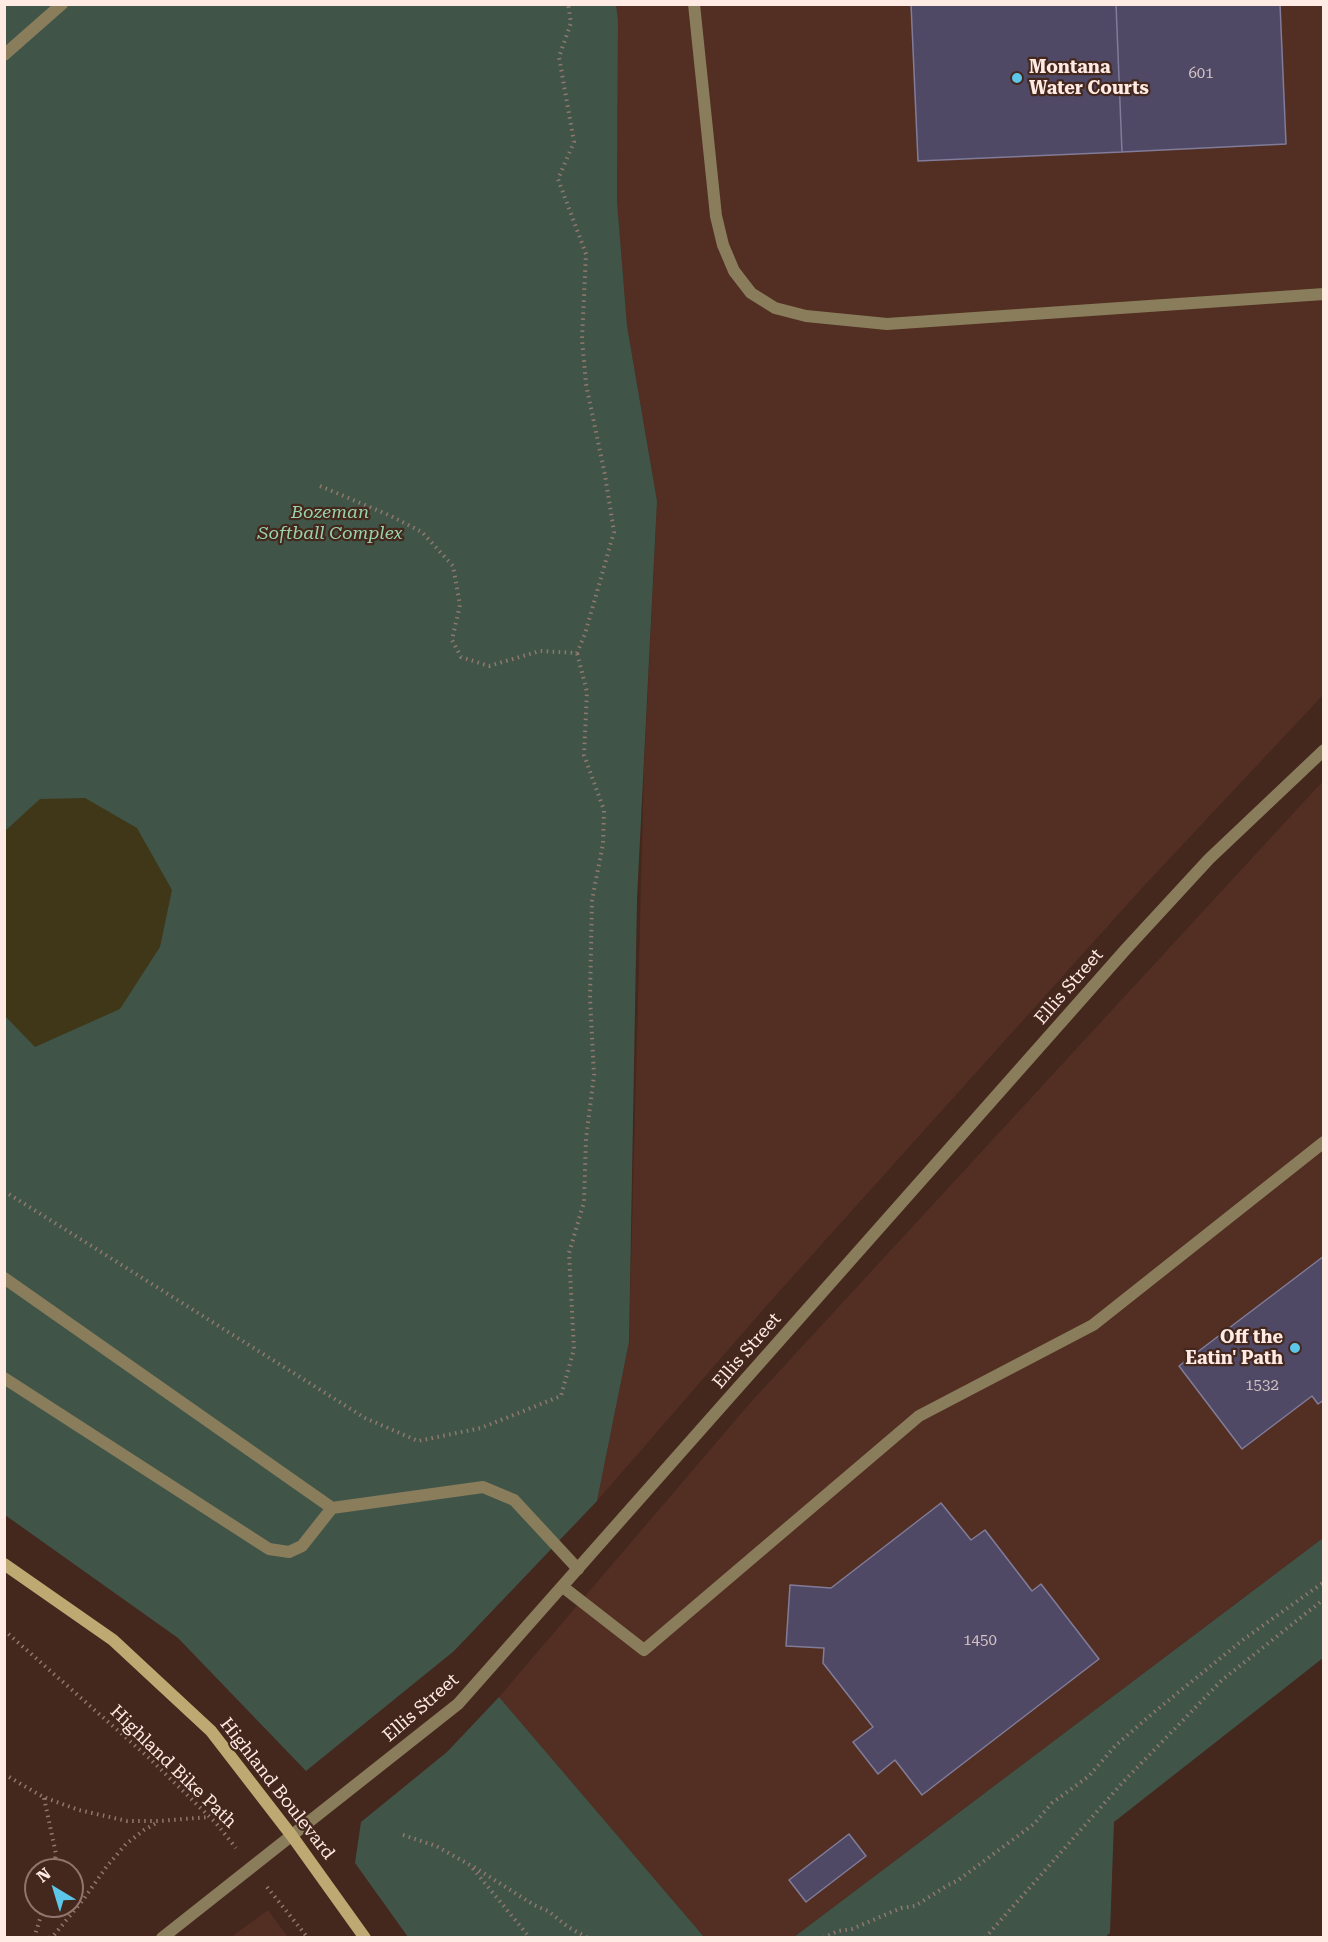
<!DOCTYPE html>
<html>
<head>
<meta charset="utf-8">
<style>
	body { margin:0 }
	#map { position:relative; width:1328px; height:1942px; overflow:hidden; background:#44271d; font-family:"Roboto Serif",serif }
	canvas { display:block }
	.frame { position:absolute; inset:0; border:6px solid #ffebe4; pointer-events:none }
	.north { position:absolute; left:24px; top:1858px; width:60px; height:60px; box-sizing:border-box; background:#44271d; border:2px solid #8f756d; border-radius:50%; rotate:322deg; font-size:16px; font-weight:700; line-height:24px; text-align:center; color:#ffebe4 }
	.north::after { content:''; display:block; margin:auto; width:21px; height:27px; background:#5cc7e8; clip-path:polygon(50% 0,100% 100%,50% 72%,0 100%) }
</style>
</head>
<body>
<div id="map">
<canvas width="1328" height="1942"></canvas>
<div class="frame"></div>
<div class="north">N</div>
</div>
<script>
const ctx = document.querySelector('canvas').getContext('2d');
ctx.lineJoin = 'round';
function paint(path, color) { ctx.fillStyle = color; ctx.fill(path, 'evenodd'); }
const shape = rows => new Path2D(rows.map(r => 'M' + r).join(''));
function strokePath(path, color, width, dash) { ctx.strokeStyle = color; ctx.lineWidth = width; ctx.lineCap = dash ? 'butt' : 'round'; ctx.setLineDash(dash || []); ctx.stroke(path); }
function drawText(font, color, halo, rows, align = 'center') {
  ctx.font = font + ' "Roboto Serif",serif'; ctx.lineWidth = 4.5; ctx.setLineDash([]); ctx.textBaseline = 'middle'; ctx.strokeStyle = halo; ctx.fillStyle = color; for (const [text, x, y, turn = 0] of rows) {
    ctx.save(); ctx.translate(x, y); ctx.rotate((+turn || 0) * Math.PI / 180); ctx.textAlign = isNaN(turn) ? turn : align; if (halo) ctx.strokeText(text, 0, 0); ctx.fillText(text, 0, 0); ctx.restore();
  }
}
const built = shape([
	[615,5,1323,5,1323,695,1142,888,768,1304,597,1501,629,1342,644,768,657,501,627,326,617,202,618,20],
	[1323,781,1323,1538,794,1937,704,1937,499,1697,750,1403],
	[268,1910,288,1937,231,1937]
]);
const green = shape([
	[5,5,616,5,618,20,617,201,627,326,657,501,637,899,629,1342,597,1501,454,1651,306,1771,178,1638,5,1515],
	[1323,1538,1323,1658,1114,1822,1110,1933,1104,1938,794,1937],
	[499,1697,704,1937,408,1937,355,1863,361,1822,447,1752]
]);
const sand = shape([
	[85,798,137,828,172,890,160,947,120,1009,35,1047,5,1016,5,831,40,799]
]);
const building = shape([
	[911,4,1116,4,1122,152,918,161,911,4],
	[1116,4,1280,4,1286,144,1122,152,1116,4],
	[1324,1256,1324,1400,1318,1404,1312,1396,1242,1449,1179,1366,1324,1256],
	[941,1503,971,1540,985,1530,1032,1591,1041,1584,1099,1659,922,1795,895,1760,878,1774,853,1742,873,1727,823,1663,824,1648,786,1646,790,1585,831,1588,941,1503],
	[849,1834,866,1856,806,1902,789,1880,849,1834]
]);
const path = shape([
	[320,486,391,516,422,532,453,566,460,605,452,640,461,657,489,666,540,651,577,653,585,634,614,532,605,475,586,384,582,339,586,254,558,179,574,142,559,57,571,23,568,4],
	[4,1191,365,1418,418,1441,481,1428,561,1396,574,1349,569,1253,584,1202,586,1139,594,1075,590,998,592,900,603,844,604,810,584,755,587,692,577,653],
	[4,1630,149,1758,216,1823,236,1848],
	[4,1774,43,1797,79,1810,127,1821,160,1821,209,1817],
	[44,1798,56,1854,53,1870],
	[403,1835,436,1846,470,1865,530,1938],
	[474,1867,534,1905,548,1911,568,1927,588,1938],
	[267,1887,308,1938],
	[34,1938,44,1906],
	[49,1938,54,1935,83,1900,107,1866,126,1844,144,1830,158,1822],
	[823,1938,838,1931,852,1929,901,1908,915,1906,948,1885,957,1881,1034,1824,1052,1803,1089,1776,1115,1746,1153,1713,1244,1639,1324,1582],
	[985,1938,1124,1781,1222,1680,1324,1599]
]);
const service = shape([
	[694,4,716,216,723,245,734,271,751,293,775,308,806,316,887,324,1324,294],
	[4,55,62,4],
	[4,1278,332,1508,483,1487,514,1500,578,1569],
	[4,1378,269,1549,289,1552,302,1546,332,1508],
	[563,1587,644,1650,919,1416,1093,1325,1324,1142]
]);
const minor = shape([
	[162,1938,458,1704,1126,949,1209,859,1324,750]
]);
const secondary = shape([
	[4,1564,113,1640,211,1731,292,1836,365,1938]
]);
const markers = [
	[1017,78,6,"#5cc7e8"],
	[1295,1348,6,"#5cc7e8"]
];
const numberNames = [
	["601",1201,74],
	["1532",1262,1386],
	["1450",980,1641]
];
const poiNames = [
	["Montana",1029,68],
	["Water Courts",1029,89],
	["Off the",1283,1338,"right"],
	["Eatin' Path",1283,1359,"right"]
];
const parkNames = [
	["Bozeman",330,513],
	["Softball Complex",330,534]
];
const streetNames = [
	["Ellis Street",1069,987,-49],
	["Ellis Street",747,1351,-49],
	["Ellis Street",421,1708,-41],
	["Highland Bike Path",173,1767,44],
	["Highland Boulevard",277,1789,52]
];
paint(built, '#522f22');
paint(green, '#405548');
paint(sand, '#3f3717');
paint(building, '#4f4965');
strokePath(building, '#817c9a', 1.5);
strokePath(path, '#91786f', 4, [1.5, 4.5]);
strokePath(service, '#8a7d5c', 12);
strokePath(minor, '#8a7d5c', 12);
strokePath(secondary, '#bea973', 12);
for (const [x, y, r, color] of markers) { const dot = new Path2D(); dot.arc(x, y, r, 0, 2 * Math.PI); ctx.fillStyle = color; ctx.fill(dot); strokePath(dot, '#44271d', 2); }
drawText('15px', '#d3c2c4', null, numberNames);
drawText('bold 18px', '#ffebe4', '#44271d', poiNames, 'left');
drawText('italic 18px', '#98d3ae', '#44271d', parkNames);
drawText('18px', '#ffebe4', '#44271d', streetNames);
</script>
</body>
</html>
